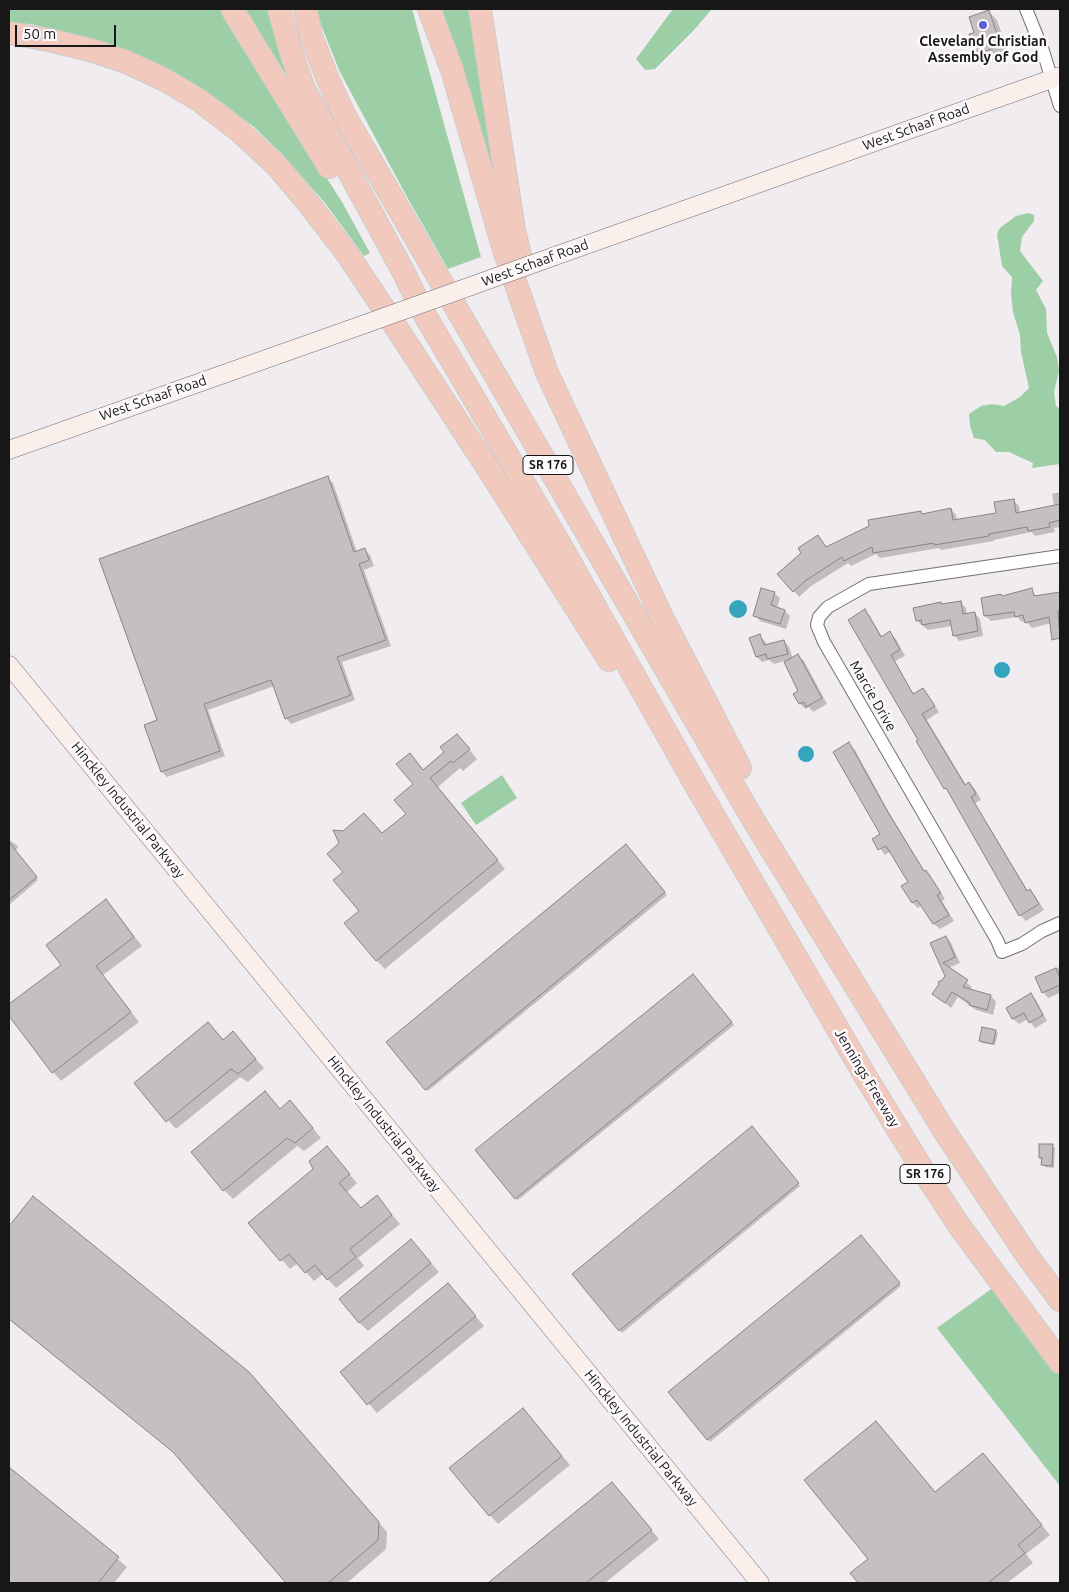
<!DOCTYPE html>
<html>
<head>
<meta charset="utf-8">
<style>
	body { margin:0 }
	#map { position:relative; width:1069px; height:1592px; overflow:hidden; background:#f0ecf0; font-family:Ubuntu,sans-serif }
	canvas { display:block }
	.frame { position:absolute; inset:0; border:10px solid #181718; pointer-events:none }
	.scale { position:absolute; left:15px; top:25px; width:101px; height:22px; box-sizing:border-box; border:2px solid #181718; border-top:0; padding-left:6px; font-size:15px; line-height:18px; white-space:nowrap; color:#181718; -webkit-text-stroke:4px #fdfafd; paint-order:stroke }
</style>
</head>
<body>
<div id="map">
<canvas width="1069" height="1592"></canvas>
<div class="frame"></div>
<div class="scale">50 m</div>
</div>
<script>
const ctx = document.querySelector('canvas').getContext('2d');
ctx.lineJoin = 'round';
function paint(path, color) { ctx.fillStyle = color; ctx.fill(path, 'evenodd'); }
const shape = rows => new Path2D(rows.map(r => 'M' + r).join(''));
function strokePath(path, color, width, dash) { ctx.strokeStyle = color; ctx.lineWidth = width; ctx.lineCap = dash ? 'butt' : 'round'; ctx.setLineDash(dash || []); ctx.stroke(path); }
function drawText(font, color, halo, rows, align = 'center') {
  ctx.font = font + ' Ubuntu,sans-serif'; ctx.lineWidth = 5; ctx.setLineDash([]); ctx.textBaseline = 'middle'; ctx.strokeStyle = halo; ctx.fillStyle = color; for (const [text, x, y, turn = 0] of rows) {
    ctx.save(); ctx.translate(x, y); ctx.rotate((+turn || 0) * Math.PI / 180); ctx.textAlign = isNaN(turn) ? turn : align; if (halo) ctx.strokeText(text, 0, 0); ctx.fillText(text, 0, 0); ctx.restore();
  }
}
const green = shape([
	[9,9,219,9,342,202,370,253,364,256,325,203,282,154,254,127,217,99,158,64,105,42,31,24,9,23],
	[242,9,269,9,291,70,280,75],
	[317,9,412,9,481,257,448,269,407,197,340,72,321,25],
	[442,9,475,9,496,162,490,164,471,93],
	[673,9,712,9,694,30,655,69,645,70,636,59],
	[1028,213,1034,215,1034,221,1022,237,1020,251,1043,281,1036,290,1046,309,1047,333,1057,357,1059,371,1054,392,1056,406,1060,409,1060,464,1032,468,1033,463,1009,452,996,452,985,440,974,438,970,426,969,414,981,406,992,404,1004,406,1020,397,1029,388,1021,352,1020,335,1013,312,1011,295,1012,277,1002,266,997,234,1000,228,1016,216],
	[502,775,517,798,476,825,461,803],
	[1001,1282,1060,1362,1060,1486,937,1328]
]);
const water = shape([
	'729 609a9 9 0 1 1 18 0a9 9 0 1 1-18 0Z',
	'994 670a8 8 0 1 1 16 0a8 8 0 1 1-16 0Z',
	'798 754a8 8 0 1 1 16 0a8 8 0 1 1-16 0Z'
]);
const shadow = shape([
	[988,11,997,20,1009,54,992,60,990,58,985,60,976,51,976,33],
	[327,478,333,483,357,552,365,550,370,555,374,566,364,570,391,646,342,662,355,700,291,724,286,718,274,686,208,710,225,756,167,777,162,772,158,721],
	[1060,492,1060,527,1054,528,1055,532,1035,536,1031,532,994,540,994,541,941,550,939,548,880,558,876,554,851,566,848,563,811,586,799,597,794,591,818,536,827,548,921,512,923,515,951,509,956,515,957,520,998,514,1013,500,1019,506,1020,513,1054,506,1052,494],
	[1031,590,1037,597,1060,593,1060,627,1056,627,1052,623,1032,628,1026,621,1022,622,1017,617,991,621,985,616,982,599,1003,597],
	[774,593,780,598,777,608,785,611,790,616,786,629,760,621,755,615],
	[960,602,966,608,967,614,974,613,980,619,983,636,959,641,954,635,952,626,928,630,917,621,942,605],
	[865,611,870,616,882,637,890,633,896,639,905,656,895,661,914,695,923,689,939,712,927,720,966,785,969,783,975,789,981,800,975,803,1028,891,1030,890,1035,896,1044,910,1026,921,1020,915,949,792,945,788,920,740],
	[759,636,765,641,767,646,784,641,789,647,793,659,798,656,804,661,827,704,813,712,809,707,806,709,800,704,795,695,799,691,785,661,774,664,769,660,762,662,757,657,750,639],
	[465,744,477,759,463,771,460,768,438,787,505,869,385,969,376,960,360,911,345,872,341,843,343,832,364,814,383,834,407,814,414,784,410,755,424,770],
	[849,744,855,750,891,816,925,872,931,877,945,899,942,901,954,921,940,929,934,924,922,905,918,908,913,903,903,887,909,882,891,851,885,855,874,840,881,835],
	[9,840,18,846,16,851,38,880,9,905],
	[628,848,667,895,428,1091,426,1089],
	[106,901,114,910,142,946,103,975,139,1022,61,1081,53,1072,9,1014,9,1006,62,965],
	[946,937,951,943,960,963,948,968,972,987,970,990,991,996,996,1002,993,1015,976,1010,958,997,951,1008,933,994,946,976,932,944],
	[1060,967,1060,993,1048,998,1043,992,1036,978],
	[696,978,734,1025,518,1200,515,1198],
	[1031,994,1036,1000,1047,1021,1035,1028,1028,1019,1019,1024,1013,1019,1007,1008],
	[208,1023,224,1040,233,1033,264,1068,248,1082,240,1077,176,1129,136,1083],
	[995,1031,998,1033,995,1045,982,1043,980,1040],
	[280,1110,299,1111,321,1138,304,1151,297,1146,233,1199,224,1190],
	[754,1130,800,1186,622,1333,620,1330],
	[1053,1146,1055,1148,1054,1168,1045,1167,1040,1158],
	[335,1157,357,1183,347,1192,361,1209,377,1197,400,1224,358,1258,364,1266,336,1288,323,1274,314,1281,298,1263,290,1269,250,1223],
	[33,1197,258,1382,387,1532,386,1549,347,1583,288,1583,179,1457,9,1319,9,1228],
	[863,1239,901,1286,710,1442,670,1392],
	[411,1240,439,1272,368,1331,359,1322],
	[448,1284,484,1326,377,1413,341,1372],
	[523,1410,570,1465,498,1524,490,1515],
	[876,1422,936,1493,991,1463,1050,1535,1026,1554,1033,1563,1007,1583,860,1583,852,1574,870,1559],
	[9,1469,127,1567,114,1583,9,1583],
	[612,1483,659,1539,605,1583,490,1583]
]);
const building = shape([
	[989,10,1001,46,982,52,981,49,975,52,969,34,974,33,969,17,989,10],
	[328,476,354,552,365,548,369,560,359,564,386,640,337,657,351,695,285,719,271,680,204,704,220,751,161,772,144,725,157,720,99,559,328,476],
	[1014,499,1016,513,1060,504,1060,520,1049,523,1050,527,1028,531,1027,527,989,534,989,536,934,545,934,543,873,553,872,547,844,561,842,557,805,581,793,592,777,574,801,553,798,548,818,535,826,547,869,526,868,520,921,511,922,514,951,508,953,520,996,513,994,502,1014,499],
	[761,588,775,592,771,605,785,610,780,624,753,616,761,588],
	[1032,588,1034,596,1060,592,1060,611,1058,611,1060,638,1052,640,1049,617,1025,623,1023,615,1015,617,1014,612,984,616,981,598,1001,594,1002,596,1032,588],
	[961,601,963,614,975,612,978,631,953,636,950,620,922,625,921,620,916,621,913,608,941,602,941,604,961,601],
	[865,609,881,637,890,631,900,650,891,655,913,694,923,688,935,706,922,714,965,785,969,782,976,794,971,797,1027,891,1030,889,1039,904,1019,916,946,788,944,789,916,741,918,740,848,620,865,609],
	[760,634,764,645,784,640,788,654,767,659,766,654,756,657,749,638,760,634],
	[798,654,822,698,806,707,804,702,799,704,793,694,798,691,784,662,798,654],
	[457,734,470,749,453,763,451,761,430,778,498,860,376,961,344,923,359,911,333,880,343,872,327,854,339,843,333,830,343,831,364,813,382,833,406,814,394,800,413,784,396,764,410,753,423,770,444,752,440,747,457,734],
	[849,742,886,809,924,871,926,870,941,893,937,895,949,915,933,924,917,900,912,903,901,886,908,882,886,846,878,850,872,839,880,834,833,752,849,742],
	[9,842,37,877,9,900,9,842],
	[626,844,665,892,425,1090,386,1042,626,844],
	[106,899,134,937,96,966,131,1012,52,1073,9,1016,9,1004,61,965,46,945,106,899],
	[946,936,955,957,943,963,968,980,963,987,991,995,987,1010,969,1005,970,1003,952,992,945,1003,932,994,939,984,938,983,939,981,941,981,945,976,930,943,946,936],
	[1056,968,1060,978,1060,985,1042,993,1035,977,1056,968],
	[693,974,732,1022,515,1199,475,1150,693,974],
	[1031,993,1043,1015,1029,1023,1024,1013,1012,1019,1006,1008,1031,993],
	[208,1022,223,1040,233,1031,256,1059,238,1074,231,1069,166,1122,134,1083,208,1022],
	[982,1027,996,1030,993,1044,979,1041,982,1027],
	[265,1091,280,1109,290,1100,313,1128,295,1143,287,1138,223,1191,191,1152,265,1091],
	[752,1126,799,1183,619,1331,572,1274,752,1126],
	[1039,1144,1053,1144,1052,1166,1041,1165,1042,1158,1039,1158,1039,1144],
	[327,1146,350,1174,339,1183,361,1208,377,1195,392,1215,350,1249,356,1257,327,1280,315,1265,305,1273,289,1254,280,1261,248,1223,313,1169,309,1161,327,1146],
	[33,1196,249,1372,379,1522,378,1540,328,1583,286,1583,173,1452,9,1319,9,1226,33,1196],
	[861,1235,900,1283,707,1440,668,1392,861,1235],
	[411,1239,431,1263,359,1323,339,1299,411,1239],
	[448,1283,476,1316,367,1405,340,1372,448,1283],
	[523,1408,562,1456,489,1516,449,1468,523,1408],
	[876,1421,935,1492,983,1453,1042,1525,1018,1545,1025,1553,988,1583,858,1583,850,1573,868,1559,804,1480,876,1421],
	[9,1467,119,1557,98,1583,9,1583,9,1467],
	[612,1482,652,1530,586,1583,488,1583,612,1482]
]);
const street = shape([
	[1026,9,1043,51,1060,106],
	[1060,556,869,584,828,607,819,617,817,625,824,642,997,940,1002,952,1022,944,1042,931,1060,923]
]);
const secondary = shape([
	[555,256,1060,76],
	[9,450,365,324],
	[9,665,760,1583]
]);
const highway = shape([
	[232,9,329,167],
	[279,9,291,52,304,89,403,271,423,312,558,541,694,782,864,1074,924,1172,960,1227,1060,1362],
	[305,9,311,36,329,82,346,118,751,816,945,1132,1026,1254,1060,1300],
	[429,9,452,70,504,250,547,373,662,617,740,768],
	[480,9,514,230,520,255],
	[9,33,49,40,90,50,124,61,163,79,199,100,238,130,277,166,309,204,348,255,392,321,487,467,609,660]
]);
const secondaryBridge = shape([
	[365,324,555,256]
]);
const markers = [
	[983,25,5,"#5c5cd4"]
];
const shields = [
	[548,465,50],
	[925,1174,50]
];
const shieldNames = [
	["SR 176",548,465],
	["SR 176",925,1174]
];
const poiNames = [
	["Cleveland Christian",983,41],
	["Assembly of God",983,57]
];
const streetNames = [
	["West Schaaf Road",916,127,-20],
	["West Schaaf Road",535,263,-20],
	["West Schaaf Road",153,398,-19],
	["Marcie Drive",873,696,60],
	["Hinckley Industrial Parkway",128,810,51],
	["Jennings Freeway",867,1078,59],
	["Hinckley Industrial Parkway",384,1124,51],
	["Hinckley Industrial Parkway",641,1438,51]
];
paint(green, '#9ccfa5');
paint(water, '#35a5be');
paint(shadow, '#0003');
paint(building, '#c5bfbf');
strokePath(building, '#898483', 1);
strokePath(street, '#736f73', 14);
strokePath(secondary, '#736f73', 19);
strokePath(highway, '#ccc', 24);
strokePath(street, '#fff', 12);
strokePath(secondary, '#fbefeb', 18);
strokePath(highway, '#f2c9bd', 22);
strokePath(secondaryBridge, '#736f73', 19, []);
strokePath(secondaryBridge, '#fbefeb', 18);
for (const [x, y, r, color] of markers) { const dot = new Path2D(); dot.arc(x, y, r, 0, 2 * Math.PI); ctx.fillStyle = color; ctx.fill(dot); strokePath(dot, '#fdfafd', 2); }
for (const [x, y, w] of shields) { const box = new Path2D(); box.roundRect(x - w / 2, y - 9.5, w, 19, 4); ctx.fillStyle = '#fdfafd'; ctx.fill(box); strokePath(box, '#181718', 1); }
drawText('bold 12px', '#181718', null, shieldNames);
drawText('bold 14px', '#181718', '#fdfafd', poiNames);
drawText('14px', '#181718', '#fdfafd', streetNames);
</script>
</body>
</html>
